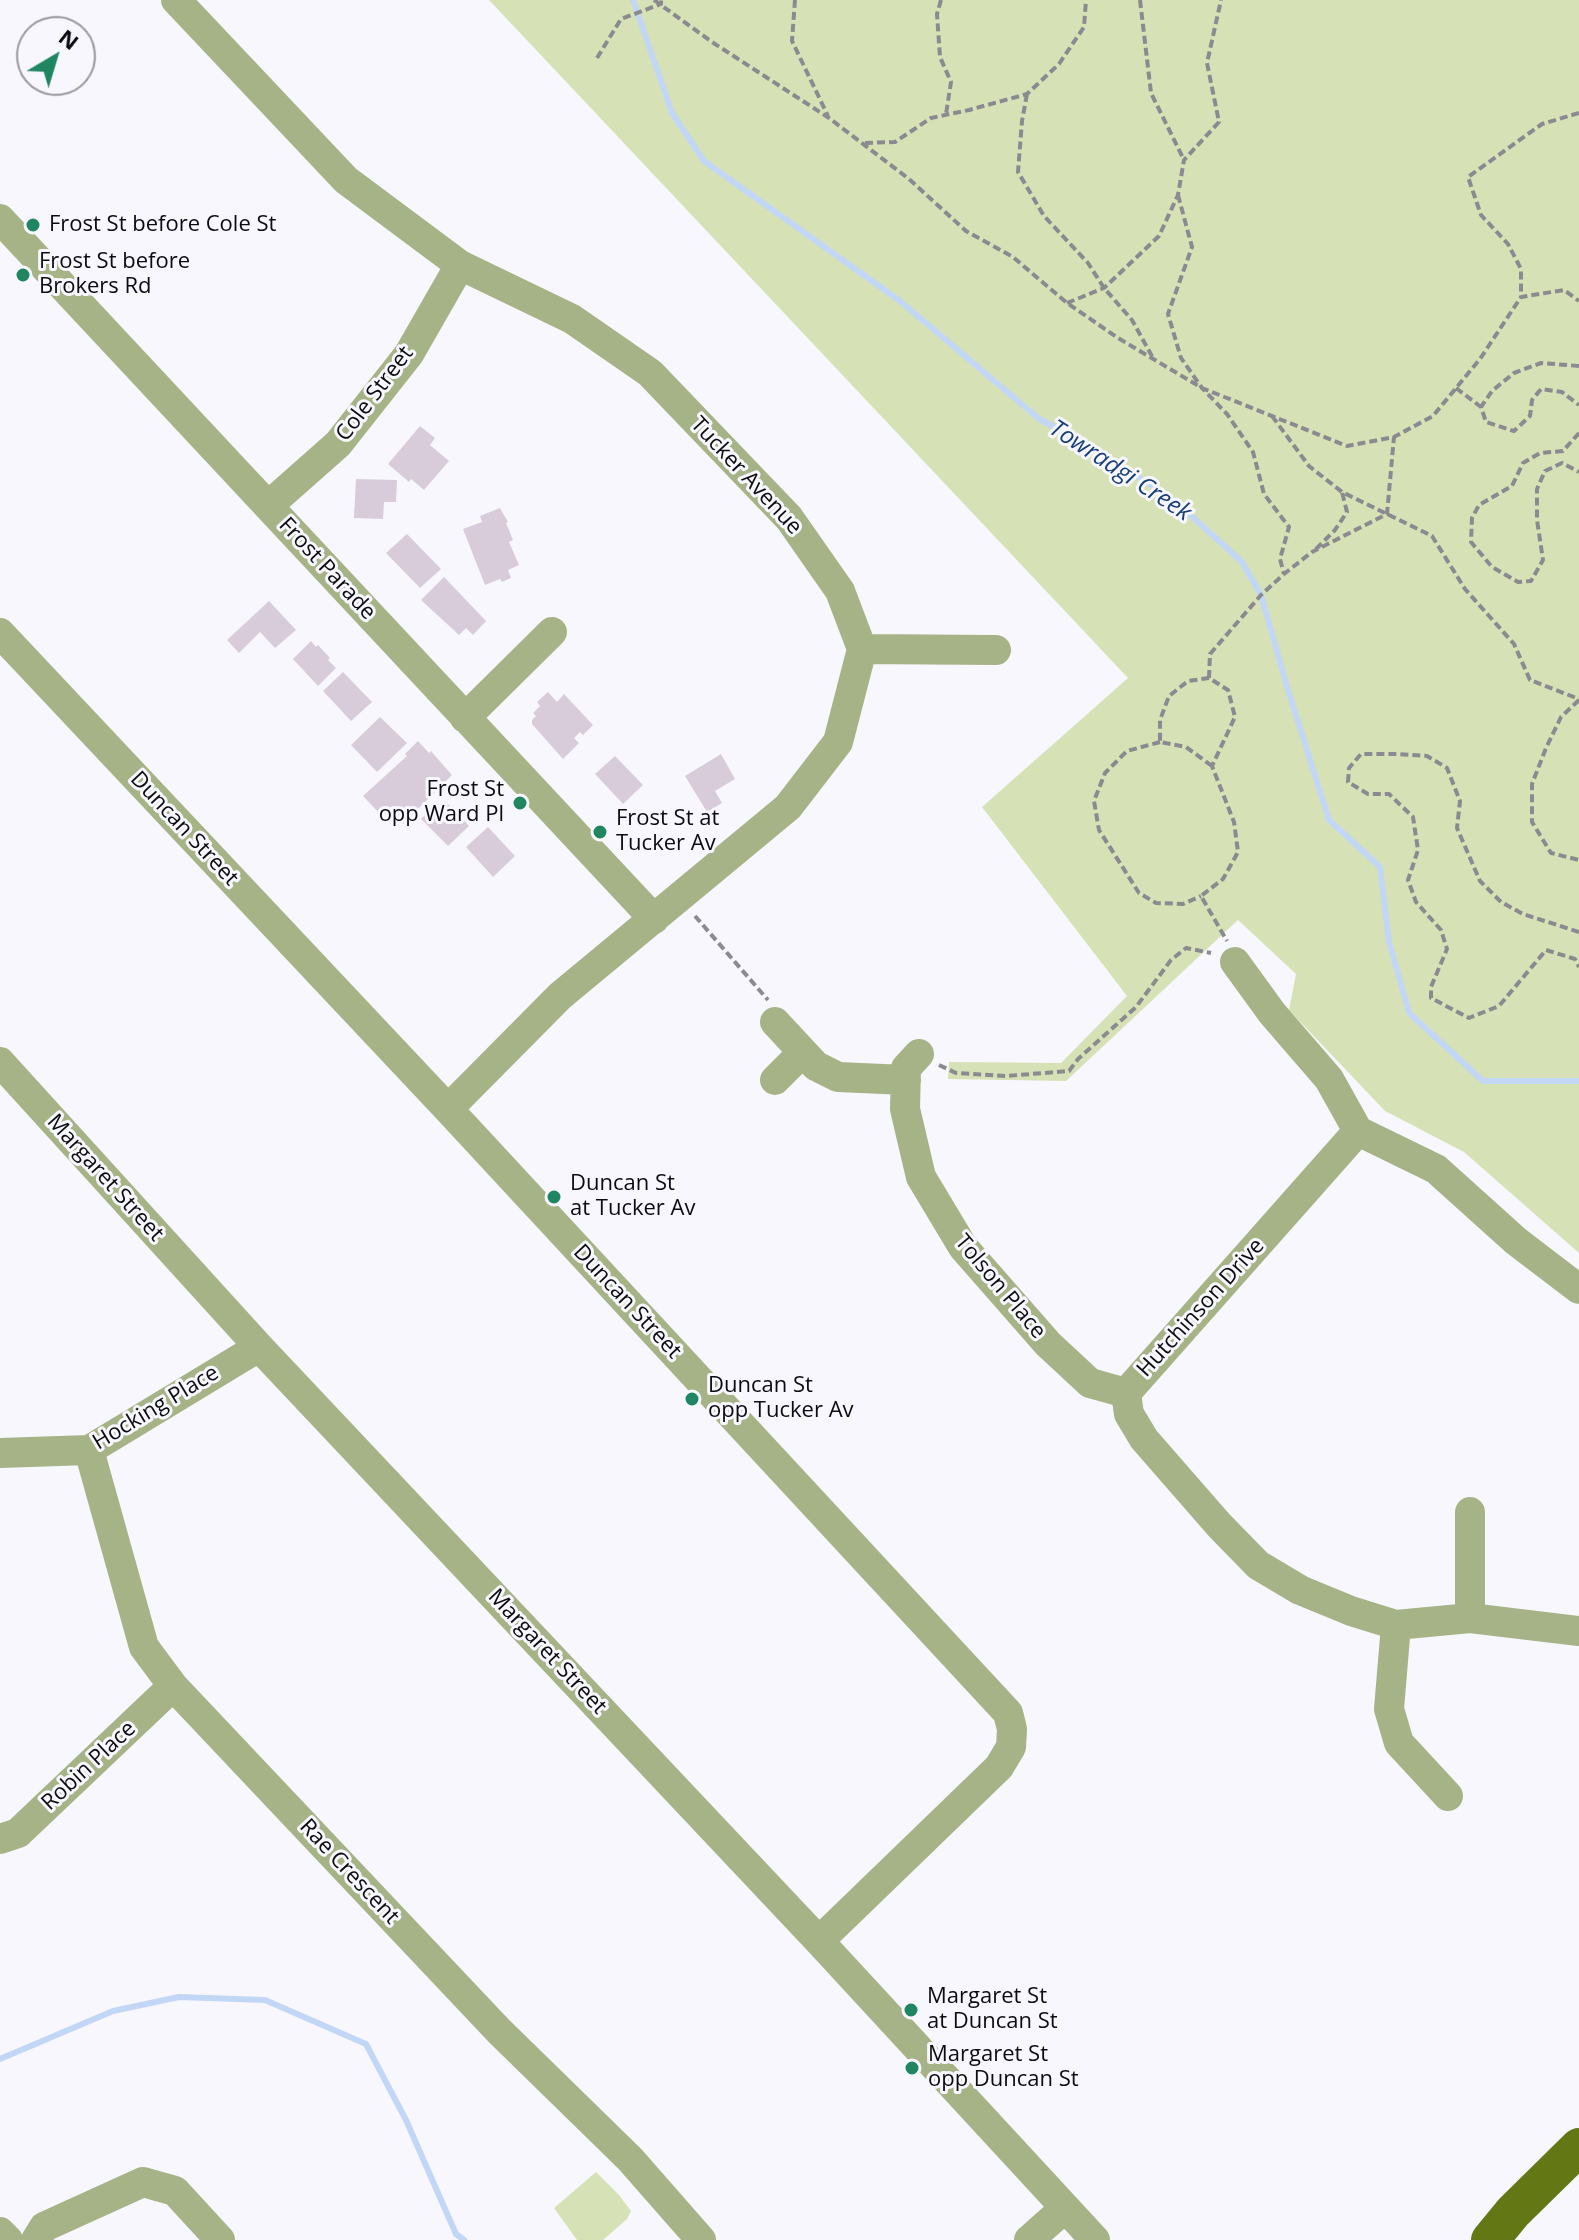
<!DOCTYPE html>
<html>
<head>
<meta charset="utf-8">
<style>
	body { margin:0 }
	#map { position:relative; width:1579px; height:2240px; overflow:hidden; background:#f8f7fe; font-family:"Open Sans",sans-serif }
	canvas { display:block }
	.north { position:absolute; left:16px; top:16px; width:80px; height:80px; box-sizing:border-box; background:#f8f7fe; border:2px solid #9a999f; border-radius:50%; rotate:38deg; font-size:22px; font-weight:700; line-height:32px; text-align:center; color:#0c0b10 }
	.north::after { content:''; display:block; margin:auto; width:28px; height:36px; background:#208662; clip-path:polygon(50% 0,100% 100%,50% 72%,0 100%) }
</style>
</head>
<body>
<div id="map">
<canvas width="1579" height="2240"></canvas>
<div class="north">N</div>
</div>
<script>
const ctx = document.querySelector('canvas').getContext('2d');
ctx.lineJoin = 'round';
function paint(path, color) { ctx.fillStyle = color; ctx.fill(path, 'evenodd'); }
const shape = rows => new Path2D(rows.map(r => 'M' + r).join(''));
function strokePath(path, color, width, dash) { ctx.strokeStyle = color; ctx.lineWidth = width; ctx.lineCap = dash ? 'butt' : 'round'; ctx.setLineDash(dash || []); ctx.stroke(path); }
function drawText(font, color, halo, rows, align = 'center') {
  ctx.font = font + ' "Open Sans",sans-serif'; ctx.lineWidth = 6; ctx.setLineDash([]); ctx.textBaseline = 'middle'; ctx.strokeStyle = halo; ctx.fillStyle = color; for (const [text, x, y, turn = 0] of rows) {
    ctx.save(); ctx.translate(x, y); ctx.rotate((+turn || 0) * Math.PI / 180); ctx.textAlign = isNaN(turn) ? turn : align; if (halo) ctx.strokeText(text, 0, 0); ctx.fillText(text, 0, 0); ctx.restore();
  }
}
const green = shape([
	[489,0,1579,0,1579,1253,1464,1152,1385,1111,1289,1010,1296,974,1238,920,1066,1081,948,1079,949,1062,1061,1063,1127,996,982,807,1128,678],
	[596,2172,619,2195,631,2211,627,2219,603,2240,577,2240,554,2208]
]);
const stream = shape([
	[633,0,672,113,704,161,900,301,1038,418,1105,455,1175,501,1242,562,1261,595,1288,690,1329,820,1380,867,1389,942,1409,1013,1483,1081,1579,1081],
	[0,2059,113,2011,179,1997,265,2000,366,2044,406,2120,456,2234,464,2240]
]);
const building = shape([
	[420,426,435,438,430,445,449,461,424,490,411,479,409,482,388,464],
	[356,479,397,480,396,502,384,502,383,519,354,518],
	[500,508,508,522,506,523,513,540,509,542,519,565,508,570,511,578,502,582,500,579,485,585,463,529,482,522,480,516],
	[407,534,441,569,420,588,386,553],
	[444,577,486,621,473,635,466,628,459,635,421,600],
	[269,601,296,630,275,648,260,632,239,653,227,640],
	[311,641,316,647,318,645,330,658,328,660,336,668,318,686,293,659],
	[343,672,372,702,351,721,323,691],
	[548,692,557,702,564,694,593,725,583,735,580,732,574,738,579,743,563,759,532,724,532,720,536,716,533,713,540,706,537,702],
	[380,717,407,743,377,772,351,745],
	[418,741,429,753,431,751,452,775,403,824,387,808,381,815,363,796,407,756,405,754],
	[721,754,735,779,715,791,722,803,707,812,685,776],
	[615,756,643,785,623,804,595,774],
	[445,801,469,826,448,846,421,819,432,807,436,811],
	[488,827,515,856,493,877,466,847]
]);
const path = shape([
	[654,0,712,42,829,118,909,179,966,231,1013,257,1067,303,1118,338,1202,388,1347,446,1394,437,1433,416,1480,359,1521,297],
	[795,0,792,41,828,116],
	[941,0,937,14,940,57,951,82,946,114],
	[1140,0,1151,93,1184,160],
	[597,58,621,19,661,4,661,0],
	[1027,94,1022,121,1018,172,1044,216,1088,263,1104,288,1132,320,1153,358],
	[1579,113,1542,124,1468,177,1481,215,1508,244,1521,269,1521,297,1564,290,1579,301],
	[865,143,895,142,931,118,969,110,1027,94,1059,64,1084,27,1086,0],
	[1178,195,1192,247,1168,314,1181,358,1202,388,1227,414,1253,452,1264,494,1289,527,1280,559,1284,574],
	[1067,303,1104,288,1159,236,1178,195,1184,160,1219,122,1207,63,1221,0],
	[1579,366,1541,363,1514,373,1492,391,1481,407,1486,422,1514,431,1530,416,1532,400,1541,389,1562,392,1579,405],
	[1456,388,1481,407],
	[1272,416,1309,466,1342,492,1432,536,1465,589,1514,644,1530,680,1579,699],
	[1579,433,1563,451,1540,453,1523,463,1512,486,1479,505,1472,518,1471,542,1492,567,1518,582,1531,581,1543,560,1537,520,1537,489,1545,471,1562,463,1579,472],
	[1316,549,1335,530,1347,512,1342,492],
	[1209,678,1210,654,1261,595,1284,574,1312,552,1387,514,1394,437],
	[1579,700,1561,717,1546,748,1532,784,1532,822,1551,853,1579,860],
	[1160,742,1127,751,1105,773,1094,801,1099,830,1139,893,1156,903,1183,904,1201,896],
	[1212,766,1186,747,1160,742,1160,720,1169,696,1188,681,1209,678,1228,690,1235,717,1212,766,1234,822,1238,852,1223,879,1201,896,1227,941],
	[695,916,768,1000],
	[1579,932,1523,914,1501,902,1480,881,1457,828,1460,801,1447,768,1427,756,1397,754,1361,754,1349,768,1348,782,1368,794,1389,794,1413,817,1418,850,1408,880,1416,902,1441,930,1447,949,1431,987,1431,998,1469,1018,1499,1006,1546,950,1575,959,1579,967],
	[939,1065,956,1073,1006,1076,1069,1071,1078,1059,1136,1007,1171,960,1186,948,1211,953]
]);
const minor = shape([
	[176,0,346,180,460,265,572,319,650,373,789,518,840,591,862,649,838,742,788,807,560,996,448,1109],
	[0,219,654,919],
	[269,505,338,444,409,354,460,265],
	[0,633,448,1109,1008,1713,1012,1729,1011,1747,999,1767,819,1941],
	[862,649,996,650],
	[465,718,552,632],
	[1235,962,1272,1013,1329,1079,1358,1131],
	[775,1022,816,1066,838,1077,906,1080],
	[919,1054,906,1068,905,1109,921,1177,963,1247,1048,1344,1090,1383,1126,1393],
	[0,1062,259,1347,819,1941,1095,2240],
	[775,1080,803,1052],
	[1358,1131,1126,1393,1129,1414,1144,1439,1219,1525,1258,1565,1300,1590,1351,1611,1396,1625,1470,1618,1579,1631],
	[1358,1131,1436,1169,1516,1241,1579,1289],
	[89,1450,144,1647,173,1686,499,2031,630,2159,701,2240],
	[0,1453,89,1450,259,1347],
	[1470,1618,1470,1512],
	[1396,1625,1389,1709,1399,1743,1448,1796],
	[0,1839,18,1833,173,1686],
	[0,2232,8,2240],
	[36,2240,44,2227,143,2182,175,2191,220,2240],
	[1029,2240,1065,2208]
]);
const major = shape([
	[1490,2240,1513,2212,1579,2147]
]);
const markers = [
	[33,225,8,"#208662"],
	[23,275,8,"#208662"],
	[520,803,8,"#208662"],
	[600,832,8,"#208662"],
	[554,1197,8,"#208662"],
	[692,1399,8,"#208662"],
	[911,2010,8,"#208662"],
	[912,2068,8,"#208662"]
];
const poiNames = [
	["Frost St before Cole St",49,225],
	["Frost St before",39,262],
	["Brokers Rd",39,287],
	["Frost St",504,790,"right"],
	["opp Ward Pl",504,815,"right"],
	["Frost St at",616,819],
	["Tucker Av",616,844],
	["Duncan St",570,1184],
	["at Tucker Av",570,1209],
	["Duncan St",708,1386],
	["opp Tucker Av",708,1411],
	["Margaret St",927,1997],
	["at Duncan St",927,2022],
	["Margaret St",928,2055],
	["opp Duncan St",928,2080]
];
const streetNames = [
	["Cole Street",375,394,-53],
	["Tucker Avenue",746,476,47],
	["Frost Parade",327,569,47],
	["Duncan Street",184,829,47],
	["Margaret Street",105,1178,48],
	["Tolson Place",1000,1287,50],
	["Duncan Street",627,1302,47],
	["Hutchinson Drive",1201,1308,-48],
	["Hocking Place",156,1408,-31],
	["Margaret Street",547,1652,47],
	["Robin Place",89,1766,-43],
	["Rae Crescent",349,1872,47]
];
const waterNames = [
	["Towradgi Creek",1120,471,33]
];
paint(green, '#d6e2b6');
strokePath(stream, '#c2d7f6', 6);
paint(building, '#d9ccda');
strokePath(path, '#8b8a90', 4, [8, 4]);
strokePath(minor, '#a6b386', 30);
strokePath(major, '#637715', 38);
for (const [x, y, r, color] of markers) { const dot = new Path2D(); dot.arc(x, y, r, 0, 2 * Math.PI); ctx.fillStyle = color; ctx.fill(dot); strokePath(dot, '#f8f7fe', 3); }
drawText('22px', '#0c0b10', '#f8f7fe', poiNames, 'left');
drawText('22px', '#0c0b10', '#f8f7fe', streetNames);
drawText('italic 24px', '#173e7a', '#f8f7fe', waterNames);
</script>
</body>
</html>
